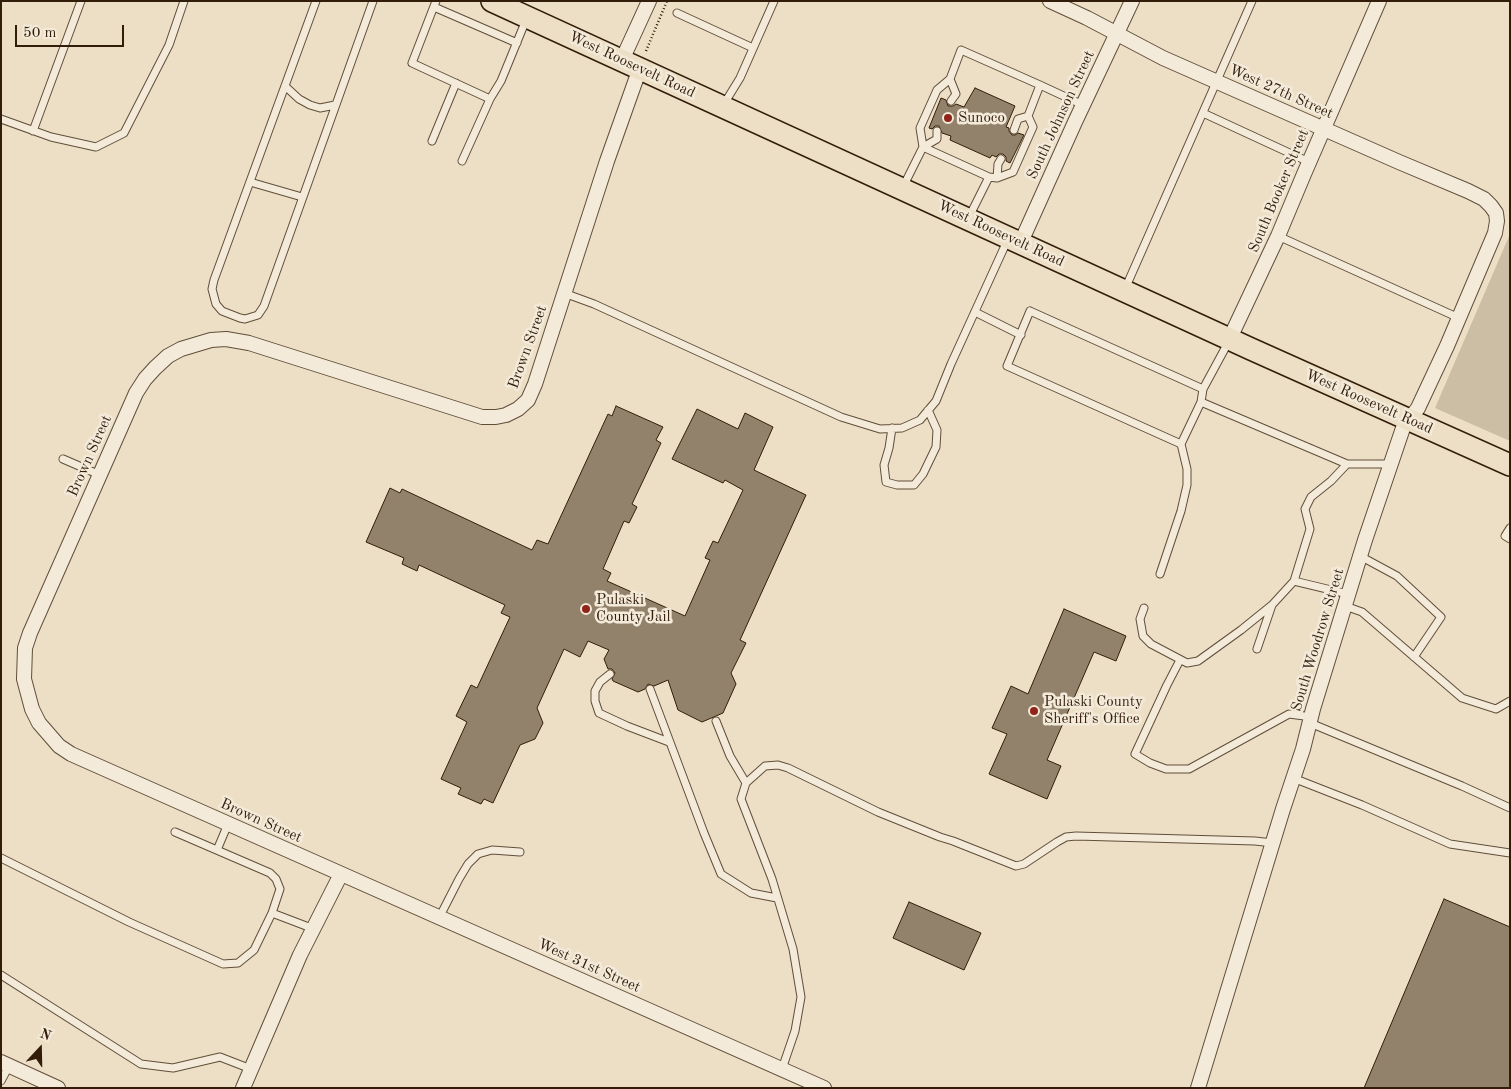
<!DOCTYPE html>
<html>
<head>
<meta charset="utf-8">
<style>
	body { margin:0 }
	#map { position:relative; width:1511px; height:1089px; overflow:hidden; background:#ecdfc5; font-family:"Old Standard TT",serif }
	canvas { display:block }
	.frame { position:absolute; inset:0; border:2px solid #311d0a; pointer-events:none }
	.north { position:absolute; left:15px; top:1024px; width:50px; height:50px; -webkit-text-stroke:4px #f3ead9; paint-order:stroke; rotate:21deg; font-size:14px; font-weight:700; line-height:20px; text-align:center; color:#311d0a }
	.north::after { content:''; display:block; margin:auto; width:18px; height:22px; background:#311d0a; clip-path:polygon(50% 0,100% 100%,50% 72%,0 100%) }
	.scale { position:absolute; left:15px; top:25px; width:109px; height:22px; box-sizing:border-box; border:2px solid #311d0a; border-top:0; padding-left:6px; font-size:15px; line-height:18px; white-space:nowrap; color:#311d0a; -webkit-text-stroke:4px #f3ead9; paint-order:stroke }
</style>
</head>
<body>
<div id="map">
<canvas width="1511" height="1089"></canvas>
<div class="frame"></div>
<div class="north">N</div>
<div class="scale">50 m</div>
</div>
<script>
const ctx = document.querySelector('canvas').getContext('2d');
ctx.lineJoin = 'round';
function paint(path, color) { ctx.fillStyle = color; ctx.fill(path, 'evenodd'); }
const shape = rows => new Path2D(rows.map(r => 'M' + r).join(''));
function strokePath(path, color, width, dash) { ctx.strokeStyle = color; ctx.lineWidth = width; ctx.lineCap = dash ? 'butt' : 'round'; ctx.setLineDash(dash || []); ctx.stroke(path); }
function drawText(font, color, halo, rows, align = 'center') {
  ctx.font = font + ' "Old Standard TT",serif'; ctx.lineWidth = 5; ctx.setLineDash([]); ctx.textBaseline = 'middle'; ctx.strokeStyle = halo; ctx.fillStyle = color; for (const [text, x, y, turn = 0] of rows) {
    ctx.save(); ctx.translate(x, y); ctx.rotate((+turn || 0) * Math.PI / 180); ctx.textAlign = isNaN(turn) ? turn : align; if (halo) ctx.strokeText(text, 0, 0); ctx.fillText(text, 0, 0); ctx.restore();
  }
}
const green = shape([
	[1510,234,1510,441,1435,408]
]);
const building = shape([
	[975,88,1015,106,1006,127,1009,128,1009,131,1012,135,1015,135,1018,133,1024,135,1010,163,1006,161,1006,157,1003,154,999,154,996,157,992,155,990,158,950,140,951,136,942,133,939,126,935,126,932,129,929,128,941,98,946,100,948,106,953,106,956,104,964,107,975,88],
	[616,406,663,427,656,440,661,443,632,504,637,507,629,523,624,521,603,569,611,573,607,581,685,616,710,560,705,558,713,541,718,543,743,490,725,480,723,483,672,459,697,409,738,429,745,413,773,427,754,470,806,495,740,640,746,643,731,673,736,684,723,713,702,722,678,710,668,680,654,686,648,684,645,689,638,692,613,681,612,679,615,673,612,669,608,669,604,659,609,650,588,641,580,657,564,649,537,708,543,723,535,739,520,745,493,803,484,799,481,804,458,794,461,788,441,779,467,722,456,716,471,685,477,688,510,617,501,613,505,605,419,565,417,571,402,564,404,558,366,542,390,488,400,493,402,489,532,550,537,540,548,544,608,414,612,416,616,406],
	[1064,609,1126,636,1116,661,1094,652,1047,760,1061,766,1047,799,989,774,1007,734,992,728,1011,686,1028,694,1064,609],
	[1444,899,1510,927,1510,1088,1364,1088,1444,899],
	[909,902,981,933,964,970,893,938,909,902]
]);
const path = shape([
	[646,51,667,1]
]);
const lane = shape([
	[316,1,214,280,212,289,216,304,222,311,240,318,245,319,258,315,264,306,373,1],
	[436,1,412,63,490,99,462,161],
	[434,7,517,43],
	[677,13,753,48],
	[950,79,956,94,951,101],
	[1040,85,1028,116,1033,127,1013,172,997,178,989,177,923,147,920,128,937,90,950,79,961,50,1040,85,1083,105],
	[285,86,299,99,310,105,320,108,335,105],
	[490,99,501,81,526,20],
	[724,104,740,78,774,1],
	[1203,113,1309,162],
	[1,119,51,137,96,147,124,133,169,45,184,1],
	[1014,130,1018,119,1028,116],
	[33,131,81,1],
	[432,141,456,83],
	[997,178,998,164,1001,159],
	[250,182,302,197],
	[903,187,923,147,937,139,937,131],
	[969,217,989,177],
	[1278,236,1459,318],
	[1125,289,1252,1],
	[564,293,594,304,841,417,880,429,902,428,920,420,936,401,951,364,1008,239],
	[1030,311,1203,389,1201,402,1181,444,1007,366,1030,311],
	[975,312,1021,335],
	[1203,389,1229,341],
	[1201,402,1347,464,1391,464],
	[892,428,889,448,884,465,886,482,897,485,914,485,923,474,936,447,937,430,928,410],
	[63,459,100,475],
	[1510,528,1505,536,1510,539],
	[1360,556,1397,576,1441,617,1414,657],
	[1160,574,1181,511,1187,485,1187,469,1181,444],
	[1294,581,1348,594],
	[1345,606,1362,612,1462,698,1496,709,1510,701],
	[1144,608,1140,619,1143,636,1151,644,1187,663,1198,661,1241,630,1272,605],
	[1257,649,1272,605,1294,581,1310,529,1305,509,1311,497,1331,481,1347,464],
	[1180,660,1167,685,1135,754,1150,763,1166,769,1189,769,1289,714,1312,717],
	[610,674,600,682,595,691,595,701,599,713,627,726,669,742],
	[650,689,704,833,721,874,751,893,777,898],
	[716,721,730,756,746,783,765,766,778,765,788,768,878,812,940,837,953,841,1016,866,1024,864,1057,842,1066,837,1076,836,1255,841,1273,843],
	[1310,723,1462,786,1510,808],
	[1293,778,1362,805,1450,844,1510,853],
	[746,783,741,799,772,879,793,949,801,997,795,1031,782,1069],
	[175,832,270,873,276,879,280,889,272,913,314,929],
	[217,850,228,824],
	[1,858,129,922,223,964,238,963,254,950,272,913],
	[439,918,459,879,468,864,478,854,492,850,520,852],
	[1,975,141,1064,173,1068,220,1057,251,1069],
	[1,1081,9,1066]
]);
const street = shape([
	[1050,1,1087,18,1163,58,1399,162,1468,191,1484,199,1491,206,1496,213,1497,221,1495,233,1447,346,1418,408,1403,428,1365,540,1313,709,1303,749,1283,809,1198,1088],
	[622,60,649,1],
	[640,68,607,161,535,384,528,400,518,409,506,415,496,417,482,417,249,343,226,339,211,340,181,349,168,356,155,368,145,379,136,393,30,633,25,648,24,679,32,709,39,723,59,746,71,754,824,1088],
	[1021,242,1075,122,1132,1],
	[1230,338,1278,236,1304,174,1379,1],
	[1,1062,58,1088],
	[243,1088,300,955,341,874]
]);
const primary = shape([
	[492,1,1251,349,1510,465]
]);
const markers = [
	[948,118,5,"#8f2418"],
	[586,609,5,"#8f2418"],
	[1034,711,5,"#8f2418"]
];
const streetNames = [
	["West Roosevelt Road",632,65,25],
	["West 27th Street",1281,92,24],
	["South Johnson Street",1061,115,-65],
	["South Booker Street",1279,191,-67],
	["West Roosevelt Road",1001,234,25],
	["Brown Street",528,347,-70],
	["West Roosevelt Road",1369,402,24],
	["Brown Street",90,456,-66],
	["South Woodrow Street",1318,640,-73],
	["Brown Street",261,821,24],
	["West 31st Street",589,966,24]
];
const poiNames = [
	["Sunoco",958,118],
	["Pulaski",596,600],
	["County Jail",596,617],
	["Pulaski County",1044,702],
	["Sheriff's Office",1044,719]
];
paint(green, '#ccbea5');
paint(building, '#92826b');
strokePath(building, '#311d0a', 1);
strokePath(lane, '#604e39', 9);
strokePath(street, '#604e39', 16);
strokePath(primary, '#311d0a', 24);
strokePath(path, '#311d0a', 2.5, [1, 2.5]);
strokePath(lane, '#f3ead9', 7);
strokePath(street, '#f3ead9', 14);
strokePath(primary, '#ecdfc5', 21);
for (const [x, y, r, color] of markers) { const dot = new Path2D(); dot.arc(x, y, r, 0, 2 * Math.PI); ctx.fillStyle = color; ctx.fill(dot); strokePath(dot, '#f3ead9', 2); }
drawText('15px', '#311d0a', '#f3ead9', streetNames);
drawText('15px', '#311d0a', '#f3ead9', poiNames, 'left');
</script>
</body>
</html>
